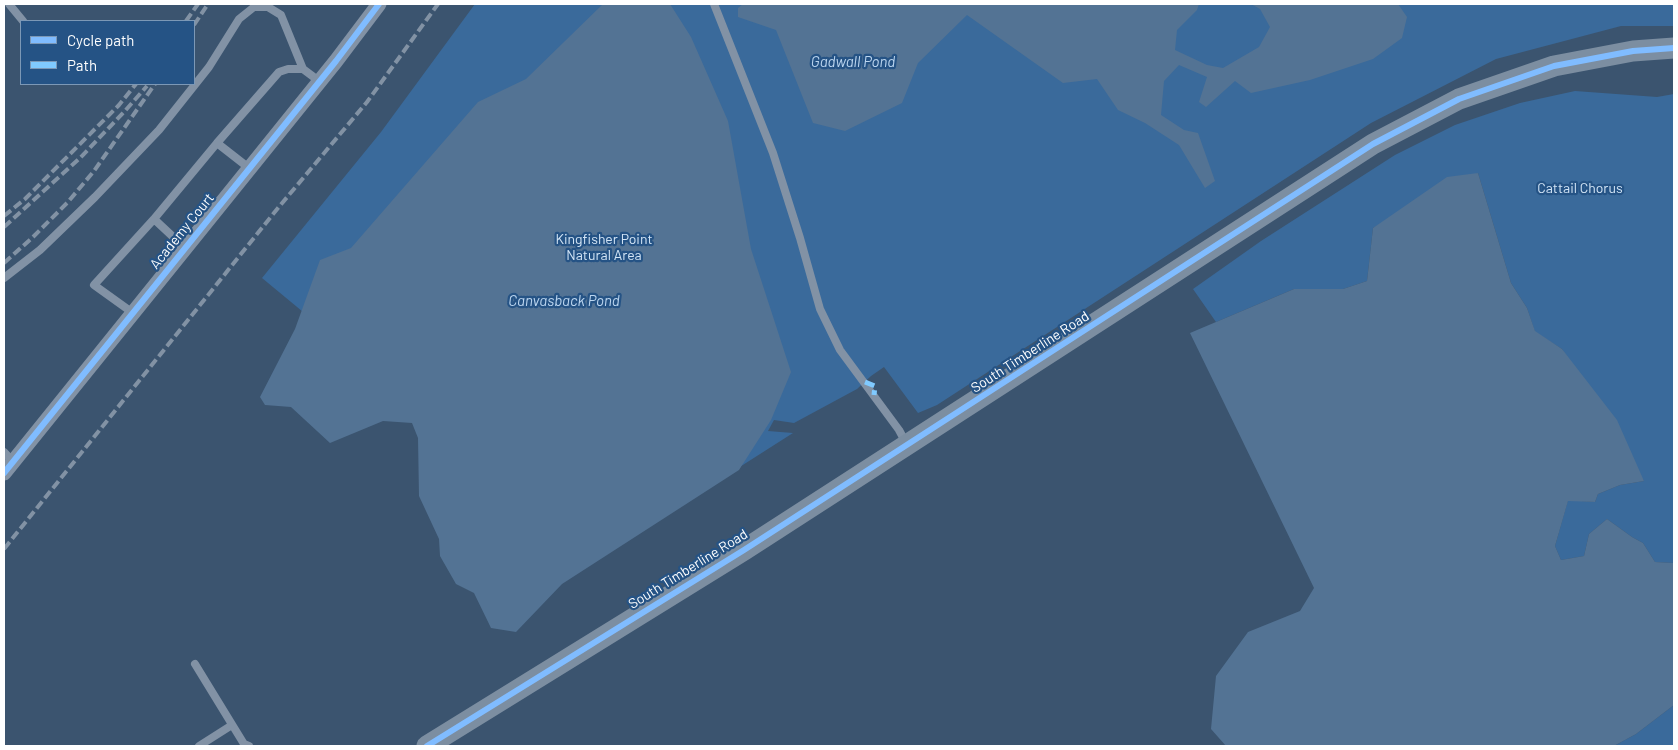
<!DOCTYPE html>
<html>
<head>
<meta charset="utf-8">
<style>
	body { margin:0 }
	#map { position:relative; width:1678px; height:750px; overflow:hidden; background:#3b546f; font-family:Barlow,sans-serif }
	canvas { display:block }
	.frame { position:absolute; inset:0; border:5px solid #fff; pointer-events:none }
	.legend { position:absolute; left:20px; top:20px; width:175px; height:65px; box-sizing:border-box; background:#255385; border:1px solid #7c98b6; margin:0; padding:6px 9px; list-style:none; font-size:15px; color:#fff }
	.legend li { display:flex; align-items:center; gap:10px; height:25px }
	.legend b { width:25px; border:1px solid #7c98b6 }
</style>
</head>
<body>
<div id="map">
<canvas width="1678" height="750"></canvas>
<div class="frame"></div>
<ul class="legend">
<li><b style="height:6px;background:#80bcff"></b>Cycle path</li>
<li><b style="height:6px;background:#80caff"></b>Path</li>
</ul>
</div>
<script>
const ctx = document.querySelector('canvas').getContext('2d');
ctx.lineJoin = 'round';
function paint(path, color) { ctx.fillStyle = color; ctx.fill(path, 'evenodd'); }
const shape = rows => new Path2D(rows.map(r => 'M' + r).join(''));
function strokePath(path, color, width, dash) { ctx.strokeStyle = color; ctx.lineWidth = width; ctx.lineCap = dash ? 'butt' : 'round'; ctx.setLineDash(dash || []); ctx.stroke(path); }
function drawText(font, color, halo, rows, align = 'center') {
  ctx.font = font + ' Barlow,sans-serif'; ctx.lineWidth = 4.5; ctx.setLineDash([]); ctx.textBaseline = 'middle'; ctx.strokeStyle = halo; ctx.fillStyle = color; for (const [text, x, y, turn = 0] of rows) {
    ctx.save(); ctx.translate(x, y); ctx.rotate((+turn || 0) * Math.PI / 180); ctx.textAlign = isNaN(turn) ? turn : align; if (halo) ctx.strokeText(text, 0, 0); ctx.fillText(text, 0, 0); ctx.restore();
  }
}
const green = shape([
	[475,4,1674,4,1674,26,1621,26,1496,59,1371,123,937,405,918,413,884,367,871,376,857,389,794,423,774,420,768,431,793,433,520,607,430,417,262,278,381,132],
	[1575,91,1657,97,1674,94,1674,563,1655,562,1643,543,1632,537,1607,519,1589,534,1584,556,1561,560,1555,546,1568,500,1595,502,1598,494,1620,485,1644,481,1562,349,1535,332,1527,308,1511,283,1478,173,1373,228,1367,281,1343,289,1294,289,1216,322,1193,289,1261,241,1395,155,1455,125,1520,103],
	[1674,705,1674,746,1614,746,1636,734]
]);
const water = shape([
	[603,4,670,4,691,37,728,121,751,249,791,372,771,420,739,470,562,584,516,632,491,628,474,593,456,584,440,556,439,539,419,496,418,438,412,423,383,421,330,443,291,407,265,405,260,397,295,329,320,260,351,248,478,102,526,79],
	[743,4,1199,4,1197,10,1177,30,1175,50,1207,65,1223,68,1259,47,1270,27,1260,9,1251,4,1398,4,1407,17,1402,38,1373,59,1310,80,1251,93,1235,81,1206,107,1199,102,1207,77,1179,65,1164,81,1161,115,1184,130,1198,133,1215,181,1205,188,1179,145,1145,123,1118,110,1097,79,1063,83,967,15,918,63,902,103,845,131,813,123,776,30,738,17,738,8],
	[1478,173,1511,283,1527,308,1535,331,1562,349,1617,420,1644,481,1620,485,1598,494,1595,502,1568,501,1555,546,1561,560,1584,556,1589,534,1607,519,1632,537,1643,543,1655,562,1674,563,1674,705,1636,734,1614,746,1226,746,1211,729,1216,676,1248,632,1300,611,1314,588,1190,333,1294,289,1343,289,1367,281,1373,228,1447,177]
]);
const lane = shape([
	[9,4,23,21],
	[714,4,773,153,800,238,820,309,840,350,899,430,906,443],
	[217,143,279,72,288,69,303,69,319,81],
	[154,219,217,143,249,168],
	[4,278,40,250,95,197,159,130,209,67,239,19,254,7,268,7,281,15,303,69],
	[133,313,94,285,154,219,185,248],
	[4,452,13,462],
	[195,664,244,744,249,746],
	[199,746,232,725]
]);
const street = shape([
	[4,473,336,61,379,4]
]);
const secondary = shape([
	[427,746,744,550,1373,144,1459,99,1554,66,1633,51,1674,48]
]);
const rail = shape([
	[186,21,198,4],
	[194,25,208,4],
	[4,216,25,199,119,105,136,84],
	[4,227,80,158,124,112,147,86],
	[4,263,33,237,68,202,94,171,155,84],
	[4,549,278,208,367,102,438,4]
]);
const quiet = shape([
	[865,382,875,386,874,395]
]);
const cycleway = shape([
	[4,473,336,61,379,4],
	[427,746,744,550,1373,144,1459,99,1554,66,1633,51,1674,48]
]);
const parkNames = [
	["Cattail Chorus",1580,188],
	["Kingfisher Point",604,239],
	["Natural Area",604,255]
];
const streetNames = [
	["Academy Court",182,231,-51],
	["South Timberline Road",1030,352,-33],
	["South Timberline Road",688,569,-32]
];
const waterNames = [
	["Gadwall Pond",853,62],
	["Canvasback Pond",564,301]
];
paint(green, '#3a6a9b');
paint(water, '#537394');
strokePath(lane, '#8292a5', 8);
strokePath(street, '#8292a5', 15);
strokePath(secondary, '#7c8ea1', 21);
strokePath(rail, '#8292a4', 4, [9, 4]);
strokePath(quiet, '#80caff', 5, [10, 5]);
strokePath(cycleway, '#80bcff', 6);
drawText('14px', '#d3e5f6', '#255385', parkNames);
drawText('14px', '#fff', '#255385', streetNames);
drawText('italic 15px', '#bbd5ef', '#255385', waterNames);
</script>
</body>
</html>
